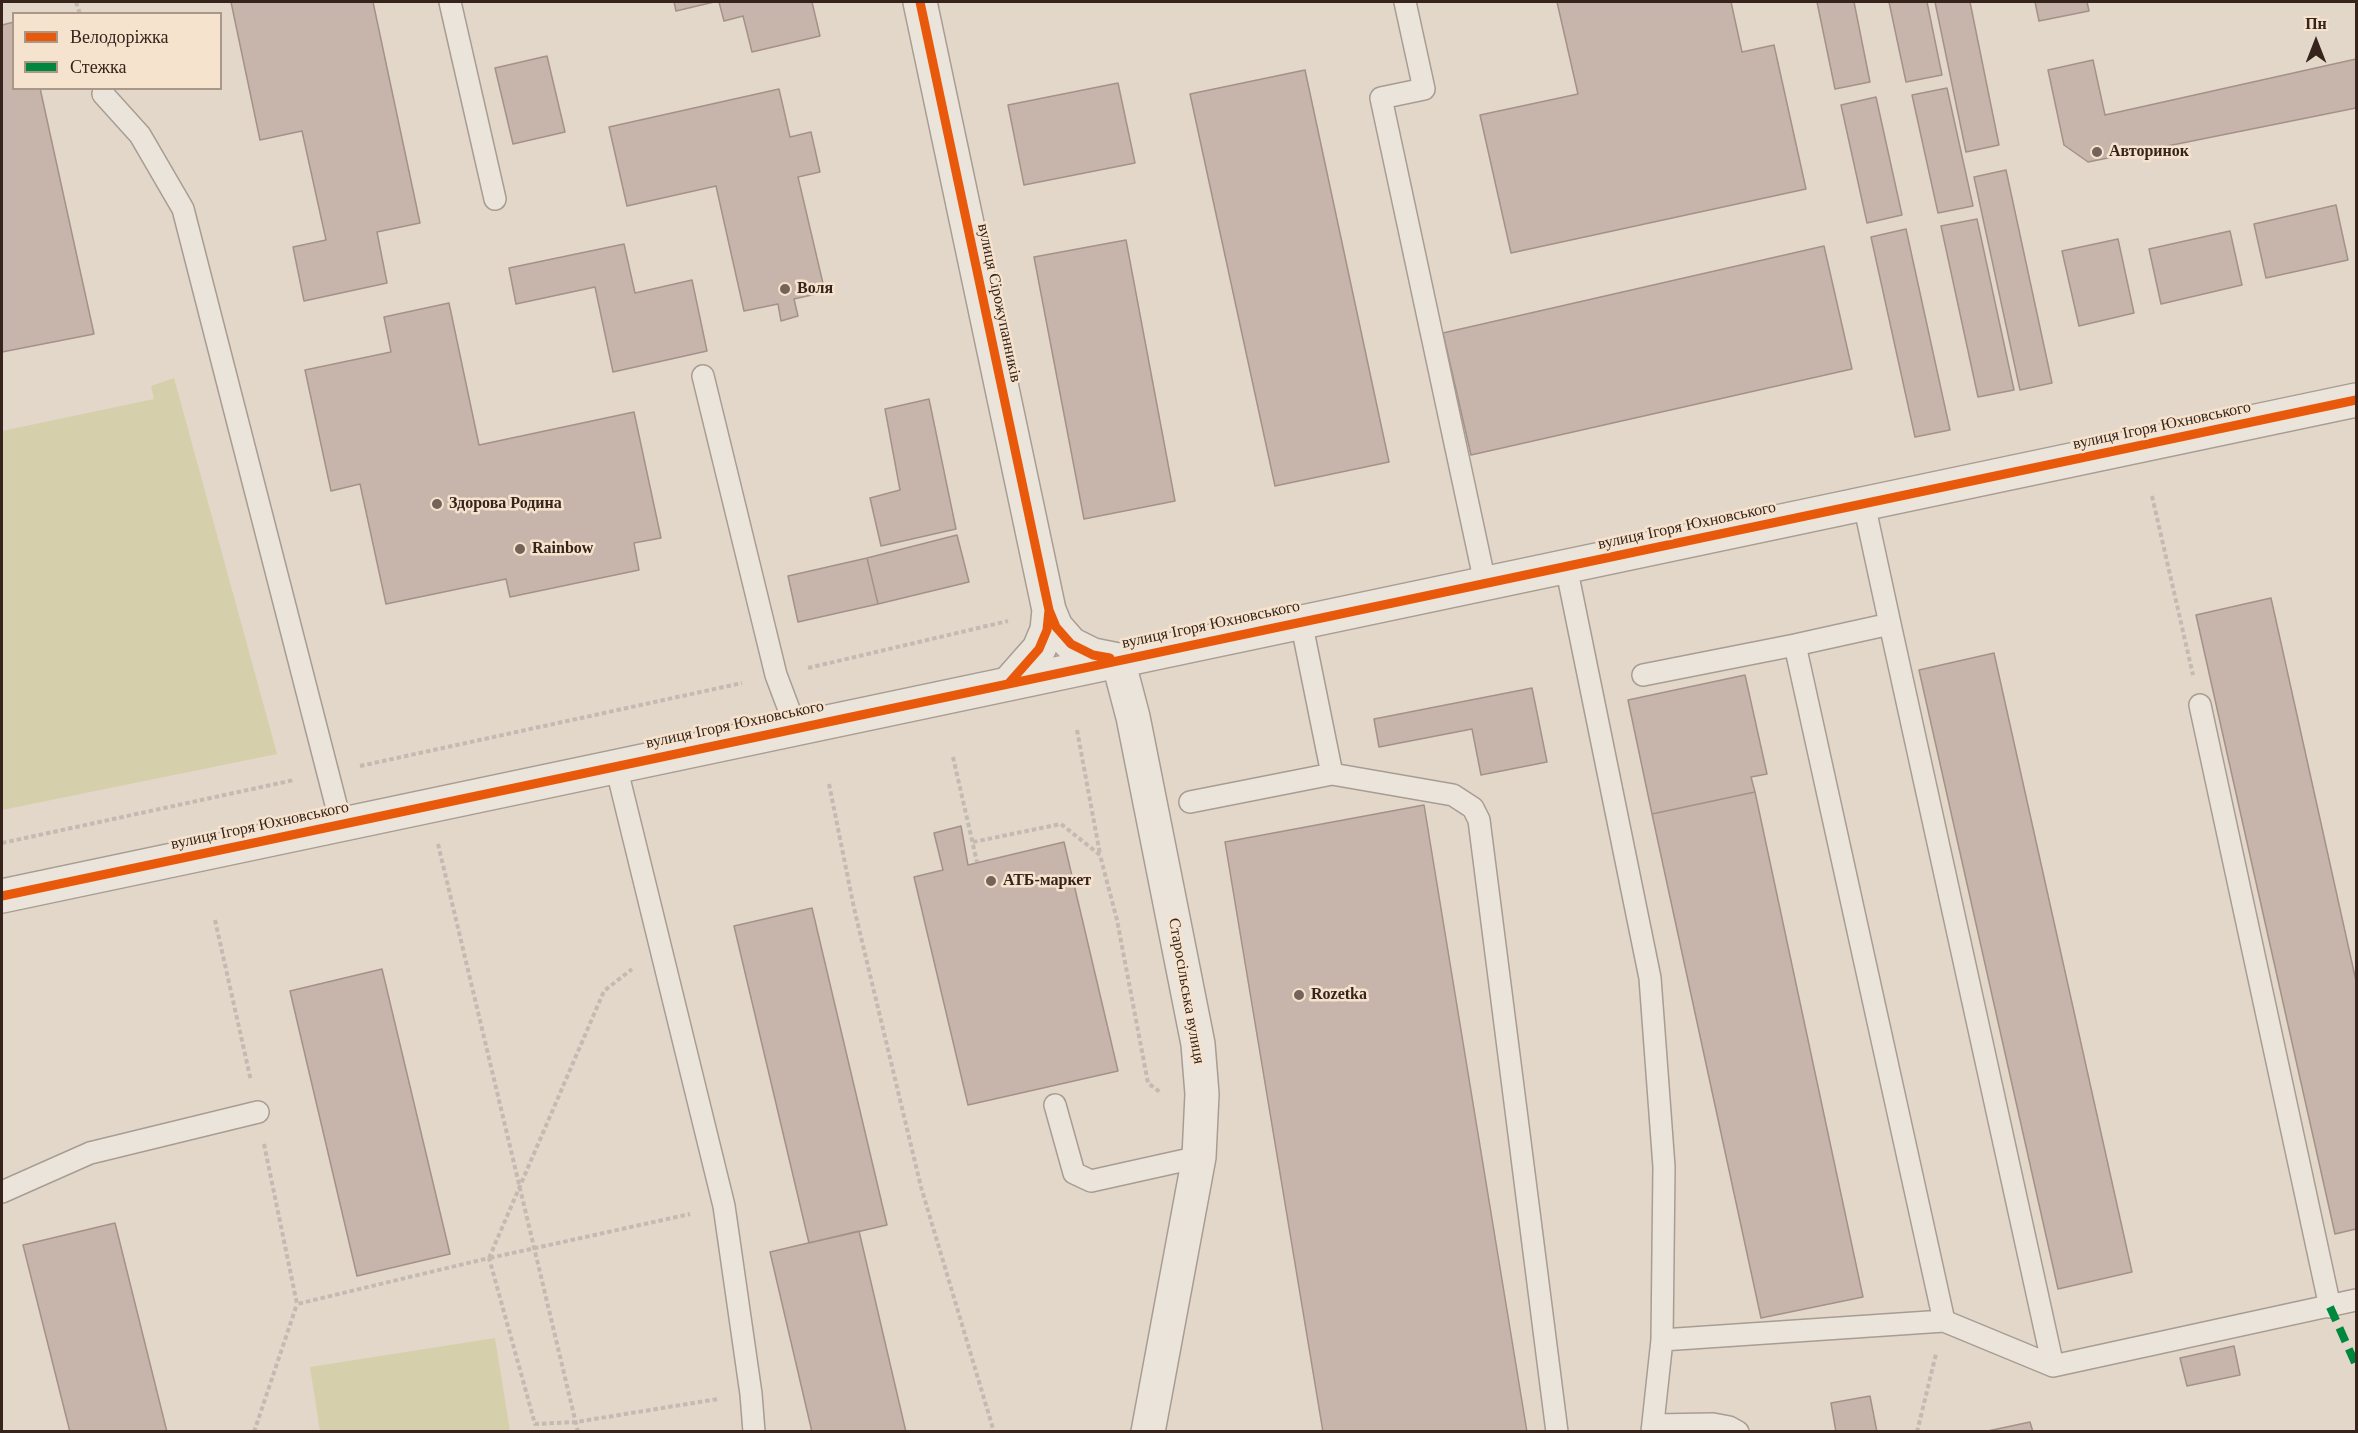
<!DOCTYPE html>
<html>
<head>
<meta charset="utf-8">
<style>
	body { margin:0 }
	#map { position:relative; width:2358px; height:1433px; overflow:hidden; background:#e3d7c9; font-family:"Times New Roman",serif }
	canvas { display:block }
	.frame { position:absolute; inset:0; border:3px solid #36241c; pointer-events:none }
	.legend { position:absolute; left:12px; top:12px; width:210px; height:78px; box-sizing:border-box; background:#f6e3ce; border:2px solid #a99787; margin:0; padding:8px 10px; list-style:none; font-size:18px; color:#36241c }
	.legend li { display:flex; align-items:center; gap:12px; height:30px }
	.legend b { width:30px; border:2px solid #a99787 }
	.north { position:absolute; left:2286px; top:12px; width:60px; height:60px; -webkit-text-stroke:4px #f6e3ce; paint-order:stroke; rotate:0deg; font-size:16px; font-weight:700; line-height:24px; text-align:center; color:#36241c }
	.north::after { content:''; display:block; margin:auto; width:21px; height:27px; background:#36241c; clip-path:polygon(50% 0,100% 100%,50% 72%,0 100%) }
</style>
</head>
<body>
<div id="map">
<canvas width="2358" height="1433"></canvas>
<div class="frame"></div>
<ul class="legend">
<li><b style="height:8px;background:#e8590c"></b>Велодоріжка</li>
<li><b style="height:8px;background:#00873e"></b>Стежка</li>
</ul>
<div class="north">Пн</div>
</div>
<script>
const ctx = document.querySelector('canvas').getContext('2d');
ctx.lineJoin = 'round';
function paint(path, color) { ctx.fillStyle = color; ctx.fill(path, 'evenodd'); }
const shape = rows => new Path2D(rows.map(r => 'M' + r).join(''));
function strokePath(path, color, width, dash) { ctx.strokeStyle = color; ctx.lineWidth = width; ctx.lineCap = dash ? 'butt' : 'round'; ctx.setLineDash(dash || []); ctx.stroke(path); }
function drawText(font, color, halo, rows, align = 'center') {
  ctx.font = font + ' "Times New Roman",serif'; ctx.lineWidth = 5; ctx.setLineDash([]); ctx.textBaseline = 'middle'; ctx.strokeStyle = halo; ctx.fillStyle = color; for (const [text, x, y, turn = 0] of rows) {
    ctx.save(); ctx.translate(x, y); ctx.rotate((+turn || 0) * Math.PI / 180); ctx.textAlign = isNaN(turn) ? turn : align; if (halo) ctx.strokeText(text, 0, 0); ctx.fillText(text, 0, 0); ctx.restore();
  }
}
const green = shape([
	[174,378,277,754,2,810,2,431,154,399,151,386],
	[495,1338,510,1431,320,1431,310,1367]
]);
const building = shape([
	[231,2,373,2,420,223,377,232,387,283,304,301,293,247,326,240,302,131,260,140,231,2],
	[674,2,714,2,676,11,674,2],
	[719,2,812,2,820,36,752,52,743,16,724,21,719,2],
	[1557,2,1731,2,1742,52,1774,45,1806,189,1511,253,1480,115,1578,94,1557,2],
	[1817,2,1854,2,1870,82,1835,89,1817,2],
	[1889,2,1927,2,1942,75,1906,82,1889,2],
	[1935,2,1970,2,1999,145,1966,152,1935,2],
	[2035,2,2087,2,2089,11,2039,21,2035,2],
	[14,22,14,88,40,88,94,334,2,352,2,25,14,22],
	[547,56,565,132,513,144,495,68,547,56],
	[2356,59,2356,108,2088,162,2064,145,2048,70,2093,60,2105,115,2356,59],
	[1305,70,1389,462,1275,486,1190,94,1305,70],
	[1118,83,1135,163,1024,185,1008,105,1118,83],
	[1947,88,1973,206,1938,213,1912,95,1947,88],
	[779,89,790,137,811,132,820,172,798,177,825,292,794,299,798,316,781,321,778,304,744,311,716,186,627,206,609,127,779,89],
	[1876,97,1902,215,1867,223,1841,105,1876,97],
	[2006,170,2052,383,2020,390,1974,177,2006,170],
	[2336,205,2348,260,2266,278,2254,224,2336,205],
	[1977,219,2014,390,1978,397,1941,226,1977,219],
	[1906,229,1950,430,1915,437,1871,237,1906,229],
	[2230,231,2242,285,2161,304,2149,249,2230,231],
	[2118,239,2134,313,2079,326,2062,251,2118,239],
	[1126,240,1175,501,1084,519,1034,257,1126,240],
	[624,244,635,293,692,280,707,351,613,372,595,287,516,304,509,268,624,244],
	[1824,246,1852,369,1471,455,1443,333,1824,246],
	[449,303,479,445,634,412,661,538,634,543,639,570,510,597,506,579,386,604,360,484,331,491,305,370,391,352,384,317,449,303],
	[929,399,956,529,881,546,870,498,900,490,885,409,929,399],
	[957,535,969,582,878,604,867,558,957,535],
	[867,558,878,604,798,622,788,576,867,558],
	[2271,598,2356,981,2356,1229,2335,1234,2196,615,2271,598],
	[1994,653,2132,1272,2058,1289,1919,670,1994,653],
	[1745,675,1767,774,1751,777,1755,792,1652,814,1628,700,1745,675],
	[1532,688,1547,762,1481,775,1472,729,1379,747,1374,719,1532,688],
	[1755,792,1863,1297,1761,1318,1652,814,1755,792],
	[1424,805,1527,1432,1323,1432,1225,842,1424,805],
	[961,826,968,865,1064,842,1118,1071,968,1105,914,877,943,870,934,833,961,826],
	[812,908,887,1225,809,1243,734,926,812,908],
	[382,969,450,1254,357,1276,290,991,382,969],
	[115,1223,167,1432,70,1432,23,1245,115,1223],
	[859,1231,906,1432,812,1432,770,1252,859,1231],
	[2234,1346,2240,1375,2187,1386,2180,1358,2234,1346],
	[1870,1396,1877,1432,1836,1432,1831,1403,1870,1396],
	[2030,1422,2033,1432,1983,1432,2030,1422]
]);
const path = shape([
	[76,2,80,14],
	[2152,496,2193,675],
	[808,668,1008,621],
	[1077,730,1100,854],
	[953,757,977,862],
	[360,766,742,683],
	[829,784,854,908,921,1187,994,1432],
	[973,842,1061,824,1100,855,1117,920,1148,1083,1161,1093],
	[2,843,294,780],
	[438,844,578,1432],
	[215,920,251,1081],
	[264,1144,297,1304,489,1258,535,1424,576,1422,718,1399],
	[489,1258,604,991,632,969],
	[490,1258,690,1214],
	[254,1432,297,1304],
	[1917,1432,1936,1354]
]);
const service = shape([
	[450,2,495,199],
	[1405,2,1424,89,1381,98,1485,583],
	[103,94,140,135,183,209,341,824],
	[703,376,776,675,796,728],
	[1864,504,1890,624,1795,645,1944,1321],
	[1566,566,1650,978,1664,1167,1662,1340,1652,1432],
	[1890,624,2053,1366],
	[1643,675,1795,645],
	[2200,705,2330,1307],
	[616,766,724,1206,751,1394,754,1432],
	[1332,774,1453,795,1473,808,1479,820,1557,1432],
	[1190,802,1332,774,1301,621],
	[1055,1105,1074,1173,1091,1181,1199,1157],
	[2,1192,90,1153,258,1112],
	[1662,1340,1944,1321,2053,1366,2356,1300],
	[1653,1425,1713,1424,1729,1427,1738,1432]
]);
const minor = shape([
	[920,2,1049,610,1056,627,1071,644,1093,655,1118,660,1133,717,1198,1044,1202,1094,1199,1157,1148,1432],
	[1009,683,1039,649,1047,630,1049,610]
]);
const tertiary = shape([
	[2,896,2356,400]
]);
const quiet = shape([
	[2330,1307,2356,1365]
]);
const cycleway = shape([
	[920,2,1049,610,1056,627,1071,644,1093,655,1110,658],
	[1009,683,1039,649,1047,630,1049,610],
	[2,896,2356,400]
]);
const markers = [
	[2097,152,6,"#736359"],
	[785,289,6,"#736359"],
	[437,504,6,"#736359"],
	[520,549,6,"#736359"],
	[991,881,6,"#736359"],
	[1299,995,6,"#736359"]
];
const poiNames = [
	["Авторинок",2109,152],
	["Воля",797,289],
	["Здорова Родина",449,504],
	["Rainbow",532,549],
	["АТБ-маркет",1003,881],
	["Rozetka",1311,995]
];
const streetNames = [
	["вулиця Сірожупанників",999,303,78],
	["вулиця Ігоря Юхновського",2162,426,-12],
	["вулиця Ігоря Юхновського",1687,526,-12],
	["вулиця Ігоря Юхновського",1211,625,-12],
	["вулиця Ігоря Юхновського",735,725,-12],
	["вулиця Ігоря Юхновського",260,826,-12],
	["Старосільська вулиця",1186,991,80]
];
paint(green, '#d6cfab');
paint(building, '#c7b4aa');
strokePath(building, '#a39289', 1.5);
strokePath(service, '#a89d93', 24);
strokePath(minor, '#a89d93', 36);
strokePath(tertiary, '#a89d93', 36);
strokePath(path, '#c3bab2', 4, [4.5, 3]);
strokePath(service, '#ebe4db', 21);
strokePath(minor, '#ebe4db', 33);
strokePath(tertiary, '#ebe4db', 33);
strokePath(quiet, '#00873e', 8, [15, 8]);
strokePath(cycleway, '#e8590c', 9);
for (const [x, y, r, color] of markers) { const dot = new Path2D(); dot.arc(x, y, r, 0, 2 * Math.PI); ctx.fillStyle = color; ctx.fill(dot); strokePath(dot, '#f6e3ce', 2); }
drawText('bold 16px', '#36241c', '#f6e3ce', poiNames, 'left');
drawText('16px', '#36241c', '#f6e3ce', streetNames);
</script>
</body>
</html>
